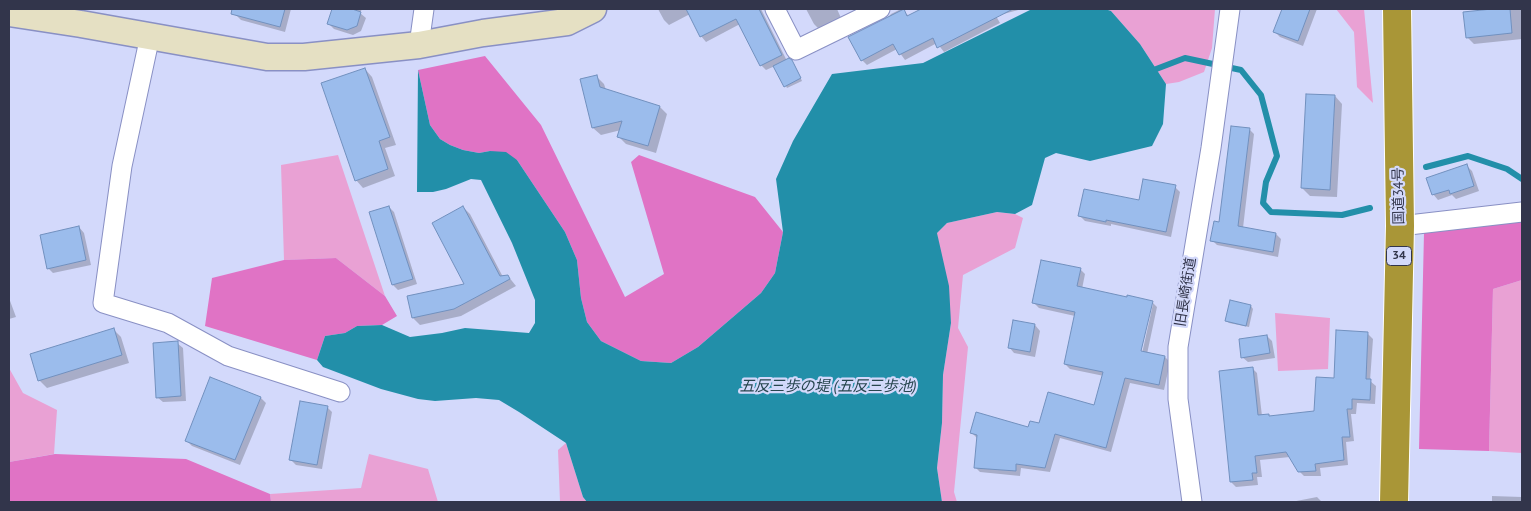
<!DOCTYPE html>
<html>
<head>
<meta charset="utf-8">
<style>
	body { margin:0 }
	#map { position:relative; width:1531px; height:511px; overflow:hidden; background:#d3d9fb; font-family:"PT Sans",sans-serif }
	canvas { display:block }
	.frame { position:absolute; inset:0; border:10px solid #32354b; pointer-events:none }
</style>
</head>
<body>
<div id="map">
<canvas width="1531" height="511"></canvas>
<div class="frame"></div>
</div>
<script>
const ctx = document.querySelector('canvas').getContext('2d');
ctx.lineJoin = 'round';
function paint(path, color) { ctx.fillStyle = color; ctx.fill(path, 'evenodd'); }
const shape = rows => new Path2D(rows.map(r => 'M' + r).join(''));
function strokePath(path, color, width, dash) { ctx.strokeStyle = color; ctx.lineWidth = width; ctx.lineCap = dash ? 'butt' : 'round'; ctx.setLineDash(dash || []); ctx.stroke(path); }
function drawText(font, color, halo, rows, align = 'center') {
  ctx.font = font + ' "PT Sans","Noto Sans JP",sans-serif'; ctx.lineWidth = 4.5; ctx.setLineDash([]); ctx.textBaseline = 'middle'; ctx.strokeStyle = halo; ctx.fillStyle = color; for (const [text, x, y, turn = 0] of rows) {
    ctx.save(); ctx.translate(x, y); ctx.rotate((+turn || 0) * Math.PI / 180); ctx.textAlign = isNaN(turn) ? turn : align; if (halo) ctx.strokeText(text, 0, 0); ctx.fillText(text, 0, 0); ctx.restore();
  }
}
const green = shape([
	[1105,9,1215,9,1212,48,1204,72,1179,82,1166,84,1140,44,1111,11],
	[1336,9,1364,9,1373,103,1357,87,1354,32],
	[338,155,385,296,336,258,284,260,281,165],
	[997,212,1015,214,1023,218,1015,248,963,275,958,328,968,347,954,492,957,502,942,502,937,468,942,423,943,375,951,323,937,233,947,223],
	[1522,280,1522,453,1489,451,1493,289],
	[1275,313,1330,318,1328,369,1278,371],
	[9,368,23,393,57,410,54,454,9,462],
	[566,443,583,497,587,502,560,502,558,450],
	[369,454,428,469,438,502,271,502,270,494,361,488]
]);
const forest = shape([
	[485,56,541,125,625,297,664,274,631,162,639,155,755,197,783,232,775,273,761,293,698,347,671,363,641,361,601,341,587,322,581,298,577,260,565,232,517,160,490,151,479,153,463,150,450,145,440,139,430,125,418,70],
	[1522,221,1522,280,1493,289,1489,451,1419,449,1424,233],
	[336,258,385,296,397,316,382,325,357,326,345,333,325,336,317,360,205,326,212,278,284,260],
	[55,454,186,459,270,494,271,502,9,502,9,462]
]);
const water = shape([
	[1032,9,1105,9,1111,11,1140,44,1166,84,1163,124,1152,146,1090,161,1056,153,1045,158,1032,205,1015,214,997,212,947,223,937,233,949,286,951,323,943,375,942,423,937,468,942,502,587,502,583,497,566,443,519,412,499,400,476,398,435,401,418,399,381,389,323,367,317,360,325,336,345,333,357,326,382,325,410,337,442,333,465,328,529,333,535,323,535,300,512,243,481,180,471,179,446,189,433,192,417,192,418,70,430,125,440,139,450,145,463,150,479,153,490,151,506,152,517,160,565,232,577,260,581,298,587,322,601,341,641,361,671,363,698,347,761,293,775,273,783,232,776,179,793,141,832,74,923,63]
]);
const shadow = shape([
	[238,9,291,9,285,32,241,20,236,15],
	[333,9,362,9,360,13,366,18,361,31,353,35,334,29,328,23],
	[658,9,761,9,787,61,794,64,802,81,787,88,775,66,766,70,761,65,740,24,706,42,701,36,690,14,669,25,664,20],
	[806,9,837,9,841,18,819,29,814,24],
	[901,9,909,16,923,9,1022,9,996,16,1000,23,944,52,937,43,905,60,897,49,867,65,862,60,886,20,891,14],
	[1283,9,1317,9,1303,46,1280,37,1275,32],
	[1510,9,1522,9,1522,39,1474,44,1467,37,1464,13],
	[365,69,372,77,396,145,385,148,395,176,363,188,356,180],
	[596,76,604,84,606,90,660,107,667,114,656,153,626,144,619,137,621,130,601,135,593,128,582,80],
	[1335,96,1342,104,1337,197,1310,196,1302,188],
	[1249,129,1254,134,1243,228,1276,234,1281,239,1278,257,1217,245,1212,240,1220,223],
	[1467,166,1472,171,1479,191,1456,199,1452,195,1438,200,1433,194],
	[1175,187,1180,192,1171,237,1111,224,1111,226,1085,221,1080,216,1140,202],
	[389,207,394,212,417,284,398,290,393,285,370,213],
	[463,207,470,214,503,277,508,276,516,286,461,316,420,325,413,318,466,285],
	[79,227,84,233,91,265,53,273,48,268],
	[1080,269,1085,274,1082,289,1152,302,1157,307,1147,354,1165,357,1170,362,1164,390,1130,383,1111,452,1060,438,1050,472,1021,468,1020,476,980,472,975,467,977,438,971,432,1029,428,1095,407,1104,376,1070,369,1065,364,1075,316,1039,308,1034,303],
	[1151,304,1153,304,1141,358,1139,357],
	[9,298,16,317,9,319],
	[1251,306,1253,309,1249,327,1229,323,1226,320],
	[1014,321,1035,325,1040,331,1035,357,1014,353,1009,347],
	[113,329,121,337,129,363,47,388,39,380],
	[1368,334,1373,339,1370,381,1376,386,1375,404,1357,403,1356,414,1351,414,1354,441,1346,442,1348,465,1320,468,1321,476,1304,476,1299,471,1290,457,1260,460,1262,477,1257,477,1258,485,1236,487,1231,482,1252,368,1257,373,1262,416,1268,415,1270,417,1315,412,1335,379],
	[1267,336,1272,341,1275,358,1248,362,1242,357],
	[177,343,183,348,186,401,163,402,157,397],
	[211,379,261,398,266,403,240,465,192,446,187,441],
	[327,407,332,412,322,469,296,465,290,459],
	[1492,496,1522,497,1522,502,1492,502],
	[1317,497,1322,502,1291,502]
]);
const stream = shape([
	[1151,71,1185,58,1241,70,1261,95,1277,156,1266,182,1263,203,1271,212,1342,215,1370,208],
	[1426,167,1468,156,1507,169,1522,179]
]);
const building = shape([
	[232,9,285,9,280,27,231,14,232,9],
	[332,9,352,9,361,12,357,26,347,30,327,24,332,9],
	[686,9,759,9,782,55,760,66,736,19,700,37,686,9],
	[904,9,907,16,921,9,1013,9,937,48,933,38,899,55,893,44,861,61,848,37,904,9],
	[1282,9,1310,9,1298,41,1273,32,1282,9],
	[1492,9,1510,9,1512,33,1466,38,1463,12,1492,9],
	[789,58,792,60,801,78,784,87,773,66,789,58],
	[365,68,390,137,379,141,388,169,355,181,321,83,365,68],
	[597,75,600,87,660,106,648,146,617,137,622,121,592,128,580,79,597,75],
	[1306,94,1335,95,1330,190,1301,188,1306,94],
	[1231,126,1250,128,1238,226,1276,233,1273,252,1210,241,1214,221,1219,222,1231,126],
	[1467,164,1474,186,1450,194,1449,190,1432,195,1426,178,1467,164],
	[1143,179,1176,185,1166,232,1106,220,1106,222,1078,216,1084,189,1139,200,1143,179],
	[389,206,413,279,392,285,369,212,389,206],
	[463,206,500,276,508,275,510,279,454,309,412,318,407,296,464,284,432,223,463,206],
	[79,226,86,260,47,269,40,235,79,226],
	[1041,260,1081,268,1077,286,1127,297,1127,295,1153,301,1141,351,1165,356,1159,385,1125,378,1106,448,1055,434,1045,468,1016,464,1016,471,974,468,977,435,970,433,976,412,1028,427,1030,421,1039,423,1048,392,1094,405,1103,372,1064,364,1075,312,1032,303,1041,260],
	[1230,300,1251,305,1246,326,1225,321,1230,300],
	[1013,320,1035,324,1030,352,1008,348,1013,320],
	[114,328,122,355,38,381,30,354,114,328],
	[1336,330,1368,332,1366,379,1371,379,1370,400,1352,399,1352,409,1347,409,1350,437,1342,437,1344,460,1315,464,1316,471,1298,472,1286,452,1255,456,1257,473,1252,473,1253,480,1230,482,1219,371,1253,367,1258,415,1269,414,1269,416,1314,411,1316,377,1334,378,1336,330],
	[1267,335,1270,353,1241,358,1239,339,1267,335],
	[178,341,181,396,156,398,153,343,178,341],
	[210,377,261,397,235,460,185,441,210,377],
	[300,401,328,406,317,465,289,460,300,401]
]);
const street = shape([
	[775,9,796,50,880,9],
	[150,36,122,166,103,303,168,323,228,356,340,392],
	[419,45,424,9],
	[1400,226,1522,212],
	[1192,502,1178,399,1178,347,1211,148,1230,9]
]);
const secondary = shape([
	[9,13,81,24,267,57,304,57,419,45,483,33,567,22,593,9]
]);
const highway = shape([
	[1394,502,1400,226,1397,9]
]);
const shields = [
	[1399,256,25]
];
const shieldNames = [
	["34",1399,256]
];
const streetNames = [
	["国道34号",1399,196,-91],
	["旧長崎街道",1186,292,-81]
];
const waterNames = [
	["五反三歩の堤 (五反三歩池)",828,387]
];
paint(green, '#e9a1d4');
paint(forest, '#e073c5');
paint(water, '#228fa9');
paint(shadow, '#0003');
strokePath(stream, '#228fa9', 6);
paint(building, '#9bbcec');
strokePath(building, '#7190be', 1);
strokePath(street, '#8990c4', 21);
strokePath(secondary, '#8990c4', 29);
strokePath(highway, '#fff', 30);
strokePath(street, '#fff', 19);
strokePath(secondary, '#e5e0c3', 26);
strokePath(highway, '#a99637', 28);
for (const [x, y, w] of shields) { const box = new Path2D(); box.roundRect(x - w / 2, y - 9.5, w, 19, 4); ctx.fillStyle = '#d3d9fb'; ctx.fill(box); strokePath(box, '#32354b', 1); }
drawText('bold 12px', '#32354b', null, shieldNames);
drawText('14px', '#32354b', '#d3d9fb', streetNames);
drawText('italic 15px', '#27464f', '#d3d9fb', waterNames);
</script>
</body>
</html>
